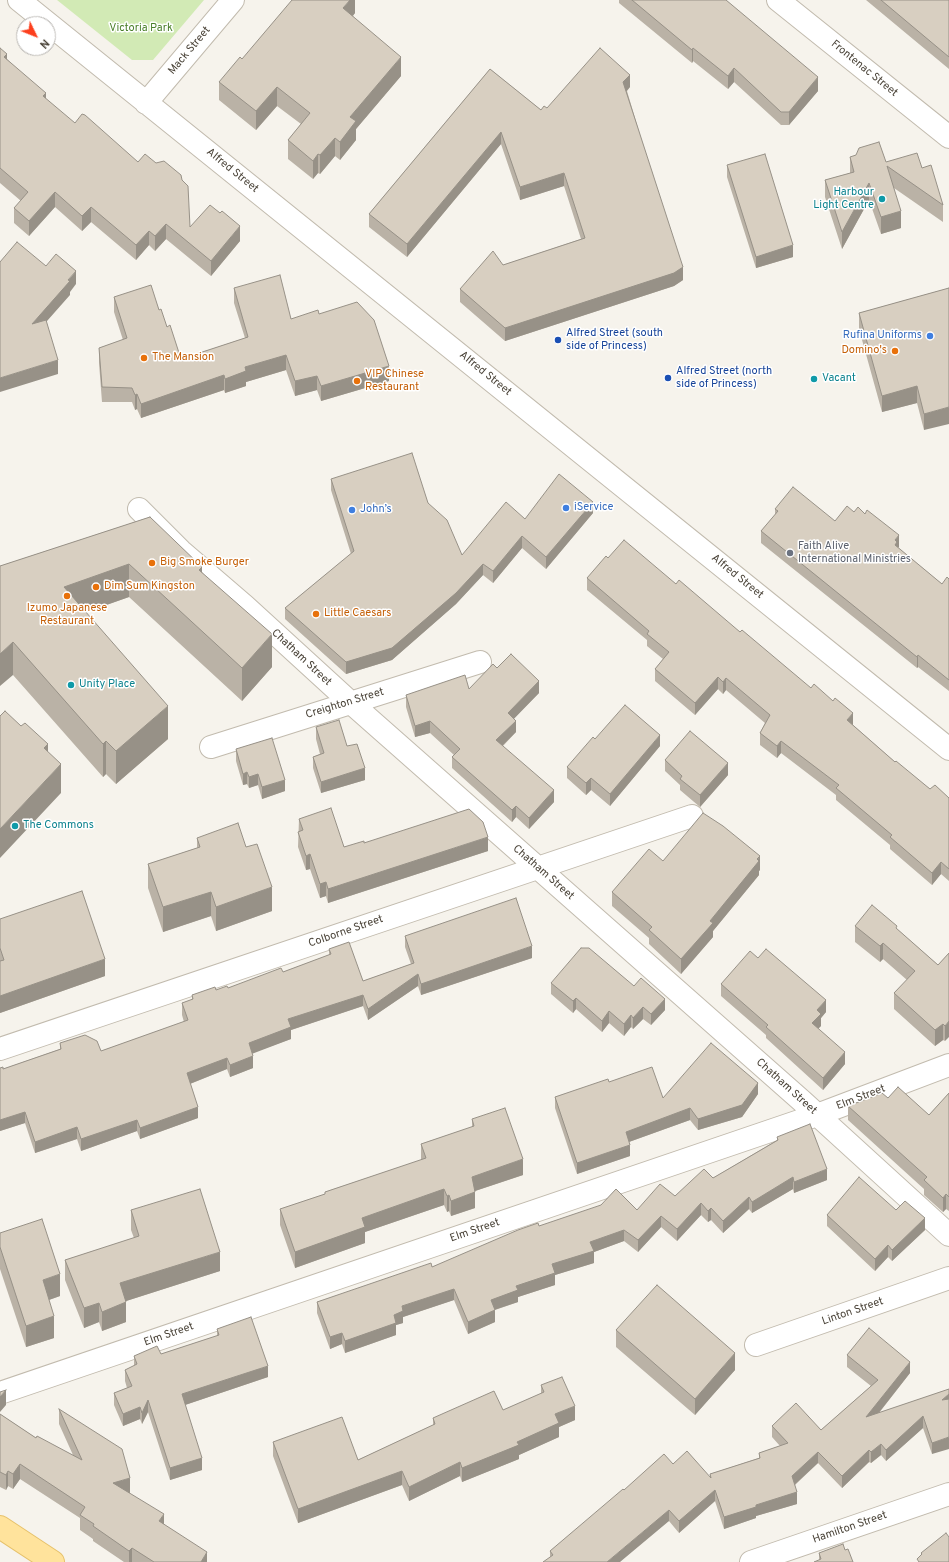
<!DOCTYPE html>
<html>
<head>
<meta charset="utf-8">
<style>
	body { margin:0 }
	#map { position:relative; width:949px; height:1562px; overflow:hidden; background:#f6f3ec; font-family:Overpass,sans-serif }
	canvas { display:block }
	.north { position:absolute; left:16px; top:16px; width:40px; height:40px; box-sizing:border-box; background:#fff; border:1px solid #b7b4b0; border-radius:50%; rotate:133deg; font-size:11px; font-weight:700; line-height:16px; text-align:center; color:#4b4439 }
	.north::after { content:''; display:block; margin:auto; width:14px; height:18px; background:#fc3f1d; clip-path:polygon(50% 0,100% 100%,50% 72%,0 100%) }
</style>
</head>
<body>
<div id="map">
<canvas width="949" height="1562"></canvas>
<div class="north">N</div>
</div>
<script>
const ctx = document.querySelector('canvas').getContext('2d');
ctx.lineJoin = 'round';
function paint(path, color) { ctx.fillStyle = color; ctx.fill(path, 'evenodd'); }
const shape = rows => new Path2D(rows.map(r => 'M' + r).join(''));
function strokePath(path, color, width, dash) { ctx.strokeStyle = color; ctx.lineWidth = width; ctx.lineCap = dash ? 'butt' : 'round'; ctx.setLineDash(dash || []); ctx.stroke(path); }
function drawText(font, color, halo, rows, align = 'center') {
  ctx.font = font + ' Overpass,sans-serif'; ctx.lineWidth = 3; ctx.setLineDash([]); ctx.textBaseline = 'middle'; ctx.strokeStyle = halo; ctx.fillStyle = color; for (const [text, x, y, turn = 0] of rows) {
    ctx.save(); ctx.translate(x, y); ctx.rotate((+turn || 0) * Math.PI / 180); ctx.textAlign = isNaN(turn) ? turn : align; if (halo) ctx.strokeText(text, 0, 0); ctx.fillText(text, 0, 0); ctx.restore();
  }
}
const green = shape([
	[57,0,204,0,153,60,132,60]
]);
const minor = shape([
	[19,0,949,749],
	[778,0,949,137],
	[146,103,233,0],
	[139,509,181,551,245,606,350,702,802,1101,949,1235],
	[211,747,480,662],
	[0,1049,692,816],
	[756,1345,949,1278],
	[0,1393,817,1115,949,1065],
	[751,1562,949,1494]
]);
const major = shape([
	[0,1527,53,1562]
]);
const wall = shape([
	[355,0,355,13,353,16,401,76,356,129,356,140,340,160,335,156,320,174,318,173,313,179,288,159,288,140,301,124,277,106,256,130,219,100,219,82],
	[619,0,726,0,818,91,789,125,781,125,734,82,728,89,693,61,692,63,619,3],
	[866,0,949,0,949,69],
	[0,48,7,59,46,99,190,227,240,241,211,276,166,239,155,251,149,245,136,260,91,222,82,231,55,207,29,236,14,223,14,208,21,201,0,183],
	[490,69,541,110,630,87,627,91,683,280,674,286,505,341,460,302,460,289,503,265,581,239,564,186,520,200,501,144,407,257,369,227,369,214],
	[850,157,922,168,943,205,943,222,894,188,901,228,881,234,869,200,842,249,825,197,825,180,850,173],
	[727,165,793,257,756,268,727,177],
	[234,288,291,319,319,314,389,381,321,401,317,390,295,396,286,370,246,382,246,386,225,393,224,390,141,418,137,409,135,410,132,402,102,402,99,363,99,348,123,340,114,312,114,297,159,310,167,327,181,359,245,338,234,303],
	[949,288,924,430,917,403,882,412,859,329,859,313],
	[331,479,428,503,462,555,525,519,593,513,546,569,522,548,493,583,483,575,456,604,392,660,346,674,285,619,285,608,351,554,331,490],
	[775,509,835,521,899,547,898,548,942,584,949,579,949,691,918,667,917,668,761,543,761,531,775,515],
	[150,517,202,572,272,667,242,701,129,597,86,612,168,739,116,784,106,774,103,777,13,675,0,566],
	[608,558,676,584,740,632,853,725,895,762,930,789,949,798,949,881,941,874,932,885,890,849,890,845,836,800,836,795,781,753,777,758,760,745,760,733,765,723,726,690,723,694,718,689,695,715,655,681,655,669,663,659,647,646,647,640,587,590,587,578],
	[497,668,539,693,514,718,516,732,503,746,554,802,529,829,516,817,512,822,452,768,452,757,454,755,430,733,415,737,406,707,406,695,469,689],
	[316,727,347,746,365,780,321,793,313,768,313,757,320,754,316,739],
	[595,739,660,746,610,806,591,790,586,795,567,778,567,767],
	[236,749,285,791,262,799,258,785,249,788,247,784,243,785,236,761],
	[665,760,728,775,700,807,680,790,680,785,665,771],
	[299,819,344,847,364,843,488,851,328,903,326,896,320,898,310,869,306,870,298,847],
	[197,838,246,847,272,911,216,931,211,916,163,932,148,888,148,864,197,848],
	[663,861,760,870,759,871,759,875,713,931,713,937,681,974,649,944,649,938,612,906,612,892],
	[0,919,105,976,0,1013],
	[855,926,897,929,938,965,949,953,945,1041,943,1040,935,1046,894,1009,894,993,907,980,883,959,880,962,855,942],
	[405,936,532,958,421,995,418,986,368,1020,363,1006,291,1030,291,1039,252,1053,253,1068,230,1077,227,1069,190,1084,198,1118,140,1139,137,1131,81,1151,77,1139,35,1153,25,1123,0,1131,0,1068,3,1069,60,1049,60,1043,101,1051,184,1022,182,1015,182,1003,192,1000,192,995,228,988,283,972,329,955,329,949,363,981,411,964,405,947],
	[758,958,826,1012,821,1018,821,1026,818,1028,845,1064,823,1090,766,1038,766,1035,721,996,721,984],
	[551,983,634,986,665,1010,651,1025,643,1019,633,1029,631,1027,624,1036,609,1023,602,1032,576,1009,573,1013,551,994],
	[609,1082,663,1098,758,1094,742,1117,698,1130,690,1120,629,1142,630,1156,577,1174,555,1108,555,1097],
	[949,1093,949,1211,946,1209,943,1212,924,1195,924,1189,848,1120,848,1106,888,1098,929,1115],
	[472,1119,523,1175,475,1191,475,1208,451,1216,449,1211,447,1212,444,1205,365,1232,365,1243,295,1268,280,1225,280,1209,325,1194,325,1192,421,1160,421,1144,472,1127],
	[777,1137,827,1180,794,1193,793,1189,752,1213,749,1209,723,1233,711,1220,708,1222,701,1215,677,1241,661,1227,638,1252,624,1241,594,1252,594,1263,555,1275,555,1285,518,1297,518,1302,495,1310,495,1322,468,1334,454,1300,403,1317,403,1323,396,1325,396,1335,345,1353,342,1344,330,1349,317,1313,317,1302,432,1267,539,1226,637,1210,675,1196,713,1178,777,1140],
	[131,1210,220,1271,126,1301,126,1322,102,1331,99,1322,84,1328,65,1280,65,1260,134,1238,131,1230],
	[896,1210,925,1230,892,1261,888,1257,875,1271,827,1226,827,1215],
	[0,1233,60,1296,49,1300,54,1338,26,1347,0,1269],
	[217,1329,268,1377,185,1405,202,1470,170,1480,148,1412,142,1424,140,1419,123,1426,114,1405,114,1393,127,1388,125,1381,125,1370,134,1366,134,1356,161,1354,217,1336],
	[616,1330,735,1370,695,1415,616,1347],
	[847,1355,910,1373,879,1413,949,1389,932,1454,923,1428,886,1461,881,1455,871,1463,869,1462,842,1488,818,1463,795,1485,797,1504,756,1516,756,1518,724,1529,715,1501,679,1533,669,1521,550,1557,550,1551,624,1490,673,1464,710,1477,710,1474,759,1458,759,1453,780,1446,772,1437,772,1426,821,1430,871,1386,847,1367],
	[541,1385,575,1420,559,1427,559,1437,519,1455,519,1459,462,1482,460,1476,409,1501,402,1485,298,1523,273,1456,273,1442,358,1460,433,1425,433,1418,503,1410,541,1394],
	[59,1409,130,1493,129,1493,207,1562,124,1562,93,1541,93,1539,80,1530,80,1518,20,1479,13,1489,8,1486,6,1490,0,1487,0,1414,36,1438,73,1455,59,1424],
	[845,1550,819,1560,819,1553]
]);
const shadedWall = shape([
	[350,0,355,0,355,13,343,27,343,8],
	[693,48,693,61,692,63,692,50],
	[7,54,7,68,4,57],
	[401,57,401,76,356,129,356,140,340,160,340,142,350,117],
	[734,68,734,82,728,89,728,76],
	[630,75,630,87,623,95,623,82],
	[818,77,818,91,789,125,789,112],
	[277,87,277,106,256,130,256,111],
	[46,93,46,108,43,96],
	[501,132,501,144,407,257,407,244],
	[335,138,335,156,320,174,320,155],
	[318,154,318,173,313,179,313,161],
	[564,173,564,186,520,200,520,187],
	[869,183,869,200,842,249,842,232],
	[55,192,55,207,29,236,29,221],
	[91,207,91,222,82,231,82,216],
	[901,211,901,228,881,234,881,217],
	[166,224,166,239,155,251,155,236],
	[240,226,240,241,211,276,211,261],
	[149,231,149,245,136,260,136,245],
	[793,245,793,257,756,268,756,257],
	[683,267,683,280,674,286,505,341,505,328],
	[76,271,76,284,70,292,70,295,32,338,32,324],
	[286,355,286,370,246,382,246,386,225,393,225,379,245,367],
	[58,360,58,374,0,392,0,378],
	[389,366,389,381,321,401,321,386],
	[224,375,224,390,141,418,141,404],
	[317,376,317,390,295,396,295,381],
	[917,386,917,403,882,412,882,396],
	[137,394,137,409,135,410,135,395],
	[949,407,949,424,924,430,924,414],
	[593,502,593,513,546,569,546,557],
	[899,535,899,547,897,548,895,557,895,540],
	[522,536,522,548,493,583,493,571],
	[129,564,129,597,64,620,64,587],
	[483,564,483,575,456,604,392,660,346,674,346,662],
	[202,567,202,600,199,570],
	[272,634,272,667,242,701,242,668],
	[13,642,13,675,0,686,0,654],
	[918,655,918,667,917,668,917,657],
	[718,677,718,689,695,715,695,703],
	[726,678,726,690,723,694,723,682],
	[539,681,539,693,508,725,508,713],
	[168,706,168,739,116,784,116,751],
	[853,713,853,725,847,732,847,720],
	[430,721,430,733,415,737,415,726],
	[516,721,516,732,496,752,496,740],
	[660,735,660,746,610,806,610,794],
	[106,741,106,774,103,777,103,744],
	[781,741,781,753,777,758,777,746],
	[48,744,48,773,44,748],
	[728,763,728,775,700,807,700,795],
	[61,764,61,793,0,858,0,829],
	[365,768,365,780,321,793,321,782],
	[247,772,247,784,243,785,243,774],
	[258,774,258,785,249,788,249,777],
	[591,778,591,790,586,795,586,783],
	[285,780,285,791,262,799,262,787],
	[554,790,554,802,529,829,529,818],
	[516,806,516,817,512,822,512,810],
	[488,837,488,851,328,903,328,889],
	[310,854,310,869,306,870,306,856],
	[760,856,760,870,759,871,759,875,713,931,713,937,681,974,681,959],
	[941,862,941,874,932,885,932,873],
	[326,882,326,896,320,898,320,884],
	[272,887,272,911,216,931,216,907],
	[211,892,211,916,163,932,163,907],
	[883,943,883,959,880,962,880,946],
	[532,946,532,958,421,995,421,984],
	[105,959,105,976,0,1013,0,996],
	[418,974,418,986,368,1020,368,1009],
	[363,995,363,1006,291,1030,291,1039,249,1055,249,1043,288,1019],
	[576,998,576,1009,573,1013,573,1001],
	[665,999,665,1010,651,1025,651,1014],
	[826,1000,826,1012,821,1018,821,1026,812,1035,812,1023,817,1010],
	[643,1007,643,1019,633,1029,633,1018],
	[609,1011,609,1023,602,1032,602,1021],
	[631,1015,631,1027,624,1036,624,1024],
	[949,1021,949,1037,945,1041,945,1026],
	[943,1024,943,1040,935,1046,935,1030],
	[845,1052,845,1064,823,1090,823,1078],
	[253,1056,253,1068,230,1077,230,1065],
	[227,1058,227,1069,187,1085,187,1073],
	[758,1083,758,1094,742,1117,698,1130,698,1119],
	[198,1107,198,1118,140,1139,140,1128],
	[690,1108,690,1120,626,1143,626,1132],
	[25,1112,25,1123,0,1131,0,1120],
	[137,1120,137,1131,81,1151,81,1139],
	[77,1127,77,1139,35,1153,35,1142],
	[630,1145,630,1156,577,1174,577,1163],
	[523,1159,523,1175,472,1192,472,1177],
	[827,1169,827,1180,794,1193,794,1182],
	[793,1177,793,1189,752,1213,752,1202],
	[444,1189,444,1205,365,1232,365,1243,295,1268,295,1252,362,1218],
	[475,1192,475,1208,451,1216,451,1201],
	[946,1194,946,1209,943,1212,943,1198],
	[449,1195,449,1211,447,1212,447,1196],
	[749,1197,749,1209,723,1233,723,1221],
	[701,1203,701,1215,677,1241,677,1229],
	[711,1208,711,1220,708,1222,708,1211],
	[661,1216,661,1227,638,1252,638,1240],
	[925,1218,925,1230,892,1261,892,1250],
	[624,1230,624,1241,594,1252,594,1263,555,1275,555,1285,518,1297,518,1302,491,1311,491,1300,516,1286,590,1242],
	[888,1245,888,1257,875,1271,875,1259],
	[220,1252,220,1271,120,1303,120,1283],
	[60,1274,60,1296,43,1302,43,1280],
	[454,1289,454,1300,403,1317,403,1323,396,1325,396,1335,345,1353,345,1341,394,1315,402,1306],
	[126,1302,126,1322,102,1331,102,1312],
	[99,1303,99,1322,84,1328,84,1308],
	[495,1310,495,1322,468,1334,468,1322],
	[54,1316,54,1338,26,1347,26,1326],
	[342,1333,342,1344,330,1349,330,1337],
	[735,1353,735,1370,695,1415,695,1399],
	[910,1362,910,1373,866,1429,866,1417],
	[268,1366,268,1377,182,1406,182,1394],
	[6,1390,6,1405,0,1412,0,1397],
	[949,1394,949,1405,942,1400],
	[148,1400,148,1412,142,1424,142,1413],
	[575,1406,575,1420,559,1427,559,1437,519,1455,519,1459,462,1482,462,1468,517,1442,555,1414],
	[140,1407,140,1419,123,1426,123,1414],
	[923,1416,923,1428,886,1461,886,1450],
	[949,1437,949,1449,932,1454,932,1443],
	[881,1444,881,1455,871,1463,871,1452],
	[869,1450,869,1462,842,1488,842,1476],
	[818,1452,818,1463,792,1487,792,1476],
	[202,1458,202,1470,170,1480,170,1468],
	[460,1462,460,1476,409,1501,409,1487],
	[20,1464,20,1479,13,1489,13,1474],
	[8,1471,8,1486,6,1490,6,1475],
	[402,1471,402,1485,298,1523,298,1509],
	[130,1478,130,1493,113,1498,113,1483],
	[715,1490,715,1501,679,1533,679,1521],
	[797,1492,797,1504,756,1516,756,1518,724,1529,724,1517,756,1505],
	[669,1510,669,1521,620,1562,607,1562],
	[164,1514,164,1529,159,1521],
	[132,1548,132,1562,129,1562,129,1551],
	[207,1552,207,1562,201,1562]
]);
const building = shape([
	[292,0,350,0,343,8,401,57,350,117,356,121,340,142,335,138,320,155,318,154,313,161,288,140,310,113,277,87,256,111,219,82,240,57,242,59,292,0],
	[632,0,726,0,818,77,789,112,781,112,734,68,728,76,693,48,692,50,632,0],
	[881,0,949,0,949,57,881,0],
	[0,48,7,54,4,57,46,93,43,96,75,123,82,114,85,115,138,162,145,154,156,163,164,161,181,175,182,180,188,186,190,227,210,205,220,213,222,211,240,226,211,261,166,224,155,236,149,231,136,245,91,207,82,216,55,192,29,221,14,208,28,192,0,168,0,48],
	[600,48,630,75,623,82,683,267,674,273,505,328,460,289,493,251,503,265,585,238,564,173,520,187,501,132,407,244,369,214,490,69,541,110,544,106,547,108,600,48],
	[879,142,886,162,917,153,922,168,931,165,943,205,887,166,901,211,881,217,869,183,842,232,825,180,854,172,850,157,856,155,859,148,879,142],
	[765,154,793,245,756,257,727,165,765,154],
	[17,242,46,266,56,254,76,271,68,280,70,281,32,324,46,320,58,360,0,378,0,262,17,242],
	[280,275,291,319,318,310,319,314,357,302,374,320,389,366,321,386,317,376,295,381,286,355,245,367,246,371,225,379,224,375,141,404,137,394,135,395,132,388,102,387,99,348,127,338,114,297,151,285,159,310,161,309,167,327,170,325,181,359,248,337,234,288,280,275],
	[949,288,949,407,924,414,917,386,882,396,859,313,949,288],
	[412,453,428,503,447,520,462,555,506,502,525,519,559,474,593,502,546,557,522,536,493,571,483,564,456,593,392,648,346,662,285,608,354,551,331,479,412,453],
	[793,487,835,521,847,506,854,512,858,507,865,514,867,510,899,535,895,540,897,542,895,545,942,584,947,577,949,579,949,680,918,655,917,657,761,531,778,511,775,509,793,487],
	[150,517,202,567,199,570,272,634,242,668,129,564,64,587,168,706,116,751,106,741,103,744,13,642,0,654,0,566,150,517],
	[624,540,676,584,679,580,740,632,742,630,811,688,814,684,833,701,835,698,853,713,847,720,895,762,896,761,930,789,935,785,949,798,949,869,941,862,932,873,890,837,892,835,836,788,839,785,781,741,777,746,760,733,770,715,726,678,723,682,718,677,695,703,655,669,669,652,647,634,649,631,587,578,606,556,608,558,624,540],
	[511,654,539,681,508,713,516,721,496,740,554,790,529,818,516,806,512,810,452,757,460,749,430,721,415,726,406,695,465,675,469,689,493,664,497,668,511,654],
	[625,705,660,735,610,794,591,778,586,783,567,767,593,737,595,739,625,705],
	[5,711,21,726,25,723,48,744,44,748,61,764,0,829,0,716,5,711],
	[339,720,347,746,357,744,365,768,321,782,313,757,324,753,316,727,339,720],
	[690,731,728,763,700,795,680,779,682,776,665,760,690,731],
	[272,738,285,780,262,787,258,774,249,777,247,772,243,774,236,749,272,738],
	[331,808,344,847,364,841,364,843,469,809,483,822,488,837,328,889,326,882,320,884,310,854,306,856,298,832,303,830,299,819,331,808],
	[703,813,723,826,760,856,757,859,759,861,710,921,713,923,681,959,649,930,652,927,612,892,649,849,663,861,703,813],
	[238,823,246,847,257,844,272,887,216,907,211,892,163,907,148,864,200,847,197,838,238,823],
	[82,891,105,959,0,996,0,961,4,960,0,948,0,919,82,891],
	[516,898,532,946,421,984,418,974,368,1009,363,995,288,1019,291,1027,249,1043,253,1056,230,1065,227,1058,187,1073,198,1107,140,1128,137,1120,81,1139,77,1127,35,1142,25,1112,0,1120,0,1068,3,1067,3,1069,61,1049,60,1043,85,1035,97,1041,101,1051,188,1020,182,1003,193,999,192,995,215,987,216,990,227,986,228,988,281,968,283,972,331,954,329,949,349,942,363,981,414,963,405,936,516,898],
	[872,905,897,926,896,928,938,965,949,953,949,1021,945,1026,943,1024,935,1030,894,993,915,971,883,943,880,946,855,926,872,905],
	[581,948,589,948,634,986,641,978,665,999,651,1014,643,1007,633,1018,631,1015,624,1024,609,1011,602,1021,576,998,573,1001,551,983,581,948],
	[766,949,826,1000,817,1010,821,1014,812,1023,845,1052,823,1078,766,1027,768,1025,721,984,750,951,758,958,766,949],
	[711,1043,758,1083,742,1105,698,1119,690,1108,626,1132,630,1145,577,1163,555,1097,608,1079,609,1082,652,1067,663,1098,711,1043],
	[898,1087,929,1115,949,1093,949,1197,946,1194,943,1198,924,1180,927,1177,848,1106,882,1093,888,1098,898,1087],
	[505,1108,523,1159,472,1177,475,1192,451,1201,449,1195,447,1196,444,1189,362,1218,365,1227,295,1252,280,1209,325,1194,325,1192,426,1158,421,1144,474,1126,472,1119,505,1108],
	[810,1124,827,1169,794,1182,793,1177,752,1202,749,1197,723,1221,711,1208,708,1211,701,1203,677,1229,661,1216,638,1240,624,1230,590,1242,594,1251,552,1264,555,1273,516,1286,518,1290,491,1300,495,1310,468,1322,454,1289,402,1306,403,1311,394,1315,396,1323,345,1341,342,1333,330,1337,317,1302,431,1263,432,1267,518,1230,538,1223,539,1226,601,1205,616,1189,637,1210,660,1184,675,1196,704,1169,713,1178,778,1140,777,1137,810,1124],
	[859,1177,896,1210,905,1201,925,1218,892,1250,888,1245,875,1259,827,1215,859,1177],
	[200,1189,220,1252,120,1283,126,1302,102,1312,99,1303,84,1308,65,1260,139,1236,131,1210,200,1189],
	[42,1219,60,1274,43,1280,54,1316,26,1326,0,1247,0,1233,42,1219],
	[657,1285,735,1353,695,1399,616,1330,657,1285],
	[251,1317,268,1366,182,1394,202,1458,170,1468,148,1400,142,1413,140,1407,123,1414,114,1393,132,1386,125,1370,137,1364,134,1356,157,1346,161,1354,219,1335,217,1329,251,1317],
	[869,1328,910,1362,866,1417,949,1389,949,1394,942,1400,949,1399,949,1437,932,1443,923,1416,886,1450,881,1444,871,1452,869,1450,842,1476,818,1452,792,1476,797,1492,756,1505,756,1507,724,1517,715,1490,679,1521,669,1510,607,1562,543,1562,553,1555,550,1551,623,1489,624,1490,664,1454,673,1464,687,1451,711,1478,710,1474,760,1458,759,1453,788,1443,772,1426,796,1403,821,1430,878,1380,847,1355,869,1328],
	[562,1377,575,1406,555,1414,559,1423,517,1442,519,1445,462,1468,460,1462,409,1487,402,1471,298,1509,273,1442,342,1417,358,1460,435,1424,433,1418,494,1391,503,1410,544,1392,541,1385,562,1377],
	[6,1390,0,1397,0,1392,6,1390],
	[59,1409,122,1449,130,1478,113,1483,164,1514,159,1521,207,1552,201,1562,154,1562,132,1548,129,1551,93,1526,94,1524,80,1515,85,1507,20,1464,13,1474,8,1471,6,1475,0,1472,0,1414,36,1438,37,1436,82,1460,59,1409],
	[946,1533,949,1537,949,1562,919,1562,917,1559,922,1554,921,1553,946,1533],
	[843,1544,845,1550,848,1549,853,1562,814,1562,821,1559,819,1553,843,1544]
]);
const markers = [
	[882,199,4,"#0f9aa8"],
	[930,336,4,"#3f7fe0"],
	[558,340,4,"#1a4fb4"],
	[895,351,4,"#e8710a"],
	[144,358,4,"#e8710a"],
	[668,378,4,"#1a4fb4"],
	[814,379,4,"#0f9aa8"],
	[357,381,4,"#e8710a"],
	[566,508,4,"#3f7fe0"],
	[352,510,4,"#3f7fe0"],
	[790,553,4,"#6b7280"],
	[152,563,4,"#e8710a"],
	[96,587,4,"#e8710a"],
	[67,596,4,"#e8710a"],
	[316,614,4,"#e8710a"],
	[71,685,4,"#0f9aa8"],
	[15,826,4,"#0f9aa8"]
];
const parkNames = [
	["Victoria Park",141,29]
];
const streetNames = [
	["Mack Street",190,51,-50],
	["Frontenac Street",864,69,39],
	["Alfred Street",232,171,39],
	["Alfred Street",485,374,39],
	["Alfred Street",737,577,39],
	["Chatham Street",301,658,43],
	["Creighton Street",345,704,-17],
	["Chatham Street",543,873,41],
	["Colborne Street",346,932,-19],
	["Chatham Street",786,1087,42],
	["Elm Street",861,1098,-21],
	["Elm Street",475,1231,-19],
	["Linton Street",853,1312,-19],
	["Elm Street",169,1335,-19],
	["Hamilton Street",850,1528,-19]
];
const cultureNames = [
	["Harbour",874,193,"right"],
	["Light Centre",874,206,"right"],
	["Vacant",822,379],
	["Unity Place",79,685],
	["The Commons",23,826]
];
const transitNames = [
	["Alfred Street (south",566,334],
	["side of Princess)",566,347],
	["Alfred Street (north",676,372],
	["side of Princess)",676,385]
];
const shopNames = [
	["Rufina Uniforms",922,336,"right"],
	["iService",574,508],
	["John’s",360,510]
];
const foodNames = [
	["Domino's",887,351,"right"],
	["The Mansion",152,358],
	["VIP Chinese",365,375],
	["Restaurant",365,388],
	["Big Smoke Burger",160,563],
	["Dim Sum Kingston",104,587],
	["Izumo Japanese",67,609,"center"],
	["Restaurant",67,622,"center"],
	["Little Caesars",324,614]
];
const worshipNames = [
	["Faith Alive",798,547],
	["International Ministries",798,560]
];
paint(green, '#d2eab5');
strokePath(minor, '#c2bbae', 24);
strokePath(major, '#e6c16a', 24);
strokePath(minor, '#fff', 22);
strokePath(major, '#ffe39c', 22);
paint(wall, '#bab2a6');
paint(shadedWall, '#979187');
paint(building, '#d8cfc1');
strokePath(building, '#979187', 1);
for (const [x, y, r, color] of markers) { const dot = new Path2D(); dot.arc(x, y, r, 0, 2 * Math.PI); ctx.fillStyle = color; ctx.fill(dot); strokePath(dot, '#fff', 1.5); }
drawText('11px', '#4a7f2a', '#fff', parkNames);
drawText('11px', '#4b4439', '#fff', streetNames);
drawText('11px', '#0d838f', '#fff', cultureNames, 'left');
drawText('11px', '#164399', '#fff', transitNames, 'left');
drawText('11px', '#366cbe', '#fff', shopNames, 'left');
drawText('11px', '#c56008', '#fff', foodNames, 'left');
drawText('11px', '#5b616d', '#fff', worshipNames, 'left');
</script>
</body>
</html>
